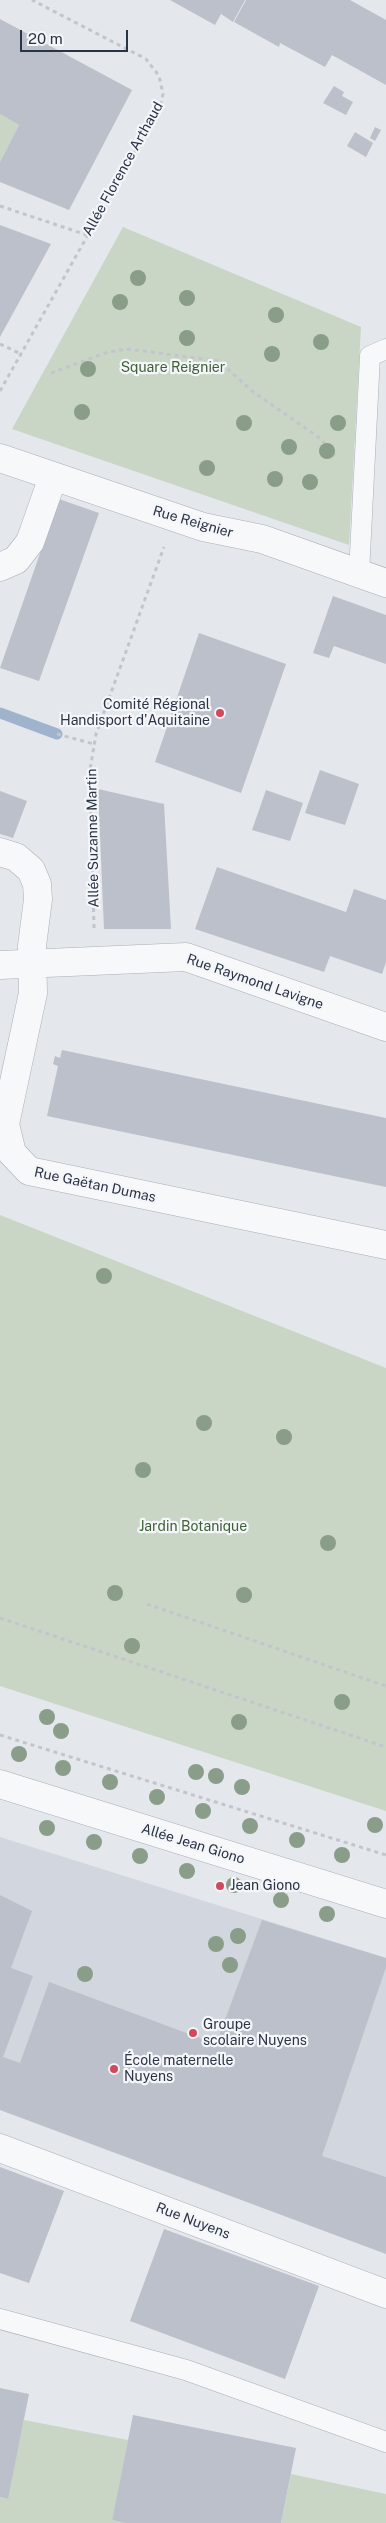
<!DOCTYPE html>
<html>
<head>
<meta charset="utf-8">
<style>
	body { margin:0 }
	#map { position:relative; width:386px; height:2523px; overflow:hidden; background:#e4e7ec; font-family:"Public Sans",sans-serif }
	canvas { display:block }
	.scale { position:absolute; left:20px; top:30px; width:108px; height:22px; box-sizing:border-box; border:2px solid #2b3445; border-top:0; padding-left:6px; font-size:15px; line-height:18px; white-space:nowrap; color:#2b3445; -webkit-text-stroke:4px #f4f6f9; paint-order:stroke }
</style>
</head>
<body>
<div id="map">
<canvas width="386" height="2523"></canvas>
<div class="scale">20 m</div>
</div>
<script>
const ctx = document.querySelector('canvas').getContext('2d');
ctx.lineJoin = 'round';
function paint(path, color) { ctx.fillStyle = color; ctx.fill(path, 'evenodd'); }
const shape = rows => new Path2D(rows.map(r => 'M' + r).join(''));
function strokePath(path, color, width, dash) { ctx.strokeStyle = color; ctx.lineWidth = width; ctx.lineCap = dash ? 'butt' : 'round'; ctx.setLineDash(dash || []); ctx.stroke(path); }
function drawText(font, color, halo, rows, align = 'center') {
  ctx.font = font + ' "Public Sans",sans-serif'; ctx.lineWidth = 4.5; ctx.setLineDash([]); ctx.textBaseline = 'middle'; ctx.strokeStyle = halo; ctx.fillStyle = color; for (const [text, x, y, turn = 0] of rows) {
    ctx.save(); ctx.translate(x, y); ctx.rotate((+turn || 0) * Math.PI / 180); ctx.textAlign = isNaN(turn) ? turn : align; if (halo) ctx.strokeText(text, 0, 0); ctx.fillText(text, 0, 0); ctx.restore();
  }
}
const built = shape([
	[0,1837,386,1958,386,2253,0,2109]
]);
const green = shape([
	[0,114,19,125,0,162],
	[123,227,361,327,349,545,12,429],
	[0,1215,386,1368,386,1811,0,1686],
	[24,2420,128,2440,112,2520,125,2523,0,2523,0,2497,7,2499],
	[291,2474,386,2494,386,2523,281,2523]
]);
const stream = shape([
	[0,713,57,734]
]);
const building = shape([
	[170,0,245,0,233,22,221,14,215,25],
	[246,0,350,0,386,20,386,85,332,55,325,67,280,43,279,47,234,22],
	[0,19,132,90,69,210,0,182,0,162,19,125,0,114],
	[334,86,344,92,342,96,353,102,346,115,323,103],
	[375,127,381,130,375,141,370,138],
	[355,132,373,143,366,157,347,146],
	[0,225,51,244,0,337],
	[59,499,99,513,39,681,0,668],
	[333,596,386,615,386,664,334,646,329,658,313,653],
	[199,633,286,664,241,793,155,762],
	[320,770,359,784,345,825,305,813],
	[98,789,164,804,171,929,104,929],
	[266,790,303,803,290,841,252,830],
	[0,791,27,801,13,838,0,834],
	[217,867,346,912,354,889,386,900,386,962,382,974,330,956,324,972,195,929],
	[62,1050,386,1118,386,1187,47,1116,58,1066,53,1064,55,1056,60,1058],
	[0,1895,32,1911,11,1968,33,1976,3,2057,20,2063,49,1982,216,2044,262,1920,386,1958,386,1967,322,2156,386,2177,386,2254,0,2110],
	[0,2167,64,2191,29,2283,0,2273],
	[164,2229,319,2286,285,2379,130,2321],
	[0,2388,29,2394,8,2499,0,2497],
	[133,2415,296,2448,281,2523,125,2523,112,2520]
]);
const path = shape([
	[0,206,87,235],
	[0,344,21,354],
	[51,373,108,352,128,349,219,361,252,391,321,439,335,456],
	[0,391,160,107,163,94,159,76,146,59,32,0],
	[57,734,94,744],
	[94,928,90,770,96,734,164,547],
	[147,1604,386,1686],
	[0,1618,386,1747],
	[0,1735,386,1855]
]);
const service = shape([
	[359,574,370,356,386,349],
	[0,2319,186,2370,386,2442]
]);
const minor = shape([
	[0,458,203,527,262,539,386,583],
	[0,567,16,560,30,542,53,477],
	[0,852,16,857,31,870,37,884,38,899,32,946,33,993,5,1124,12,1153,29,1171,386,1245],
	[0,965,186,957,386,1027],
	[0,1784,386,1904],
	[0,2148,386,2294]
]);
const trees = [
	[138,278],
	[187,298],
	[120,302],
	[276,315],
	[187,338],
	[321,342],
	[272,354],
	[88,369],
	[82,412],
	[244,423],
	[338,423],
	[289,447],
	[327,451],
	[207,468],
	[275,479],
	[310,482],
	[104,1276],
	[204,1423],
	[284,1437],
	[143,1470],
	[328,1543],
	[115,1593],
	[244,1595],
	[132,1646],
	[342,1702],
	[47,1717],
	[239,1722],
	[61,1731],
	[19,1754],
	[63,1768],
	[196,1772],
	[216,1776],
	[110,1782],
	[242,1787],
	[157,1797],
	[203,1811],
	[375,1825],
	[250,1826],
	[47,1828],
	[297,1840],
	[94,1842],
	[342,1855],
	[140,1856],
	[187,1871],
	[234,1885],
	[281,1900],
	[327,1914],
	[238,1936],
	[216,1944],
	[230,1965],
	[85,1974]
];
const markers = [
	[220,713,5,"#d1495b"],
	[220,1886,5,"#d1495b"],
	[193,2033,5,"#d1495b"],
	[114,2069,5,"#d1495b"]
];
const streetNames = [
	["Allée Florence Arthaud",123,169,-61],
	["Rue Reignier",193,522,16],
	["Allée Suzanne Martin",93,838,-91],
	["Rue Raymond Lavigne",255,982,19],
	["Rue Gaëtan Dumas",95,1185,12],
	["Allée Jean Giono",193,1844,17],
	["Rue Nuyens",193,2221,21]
];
const parkNames = [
	["Square Reignier",173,368],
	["Jardin Botanique",193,1527]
];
const poiNames = [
	["Comité Régional",210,705,"right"],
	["Handisport d'Aquitaine",210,721,"right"],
	["Jean Giono",230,1886],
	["Groupe",203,2025],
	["scolaire Nuyens",203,2041],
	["École maternelle",124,2061],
	["Nuyens",124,2077]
];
paint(built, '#d2d6de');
paint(green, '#c9d6c5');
strokePath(stream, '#9fb4cc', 11);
paint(building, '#bbc0ca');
strokePath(service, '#a9aeb7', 21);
strokePath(minor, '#a9aeb7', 29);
strokePath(path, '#c2c5cb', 3, [4, 4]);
strokePath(service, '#f7f8fa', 20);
strokePath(minor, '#f7f8fa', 28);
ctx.fillStyle = '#899d89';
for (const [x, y] of trees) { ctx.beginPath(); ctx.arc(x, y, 8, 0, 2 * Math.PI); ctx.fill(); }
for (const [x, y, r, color] of markers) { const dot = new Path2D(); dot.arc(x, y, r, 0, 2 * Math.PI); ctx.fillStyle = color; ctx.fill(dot); strokePath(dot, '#f4f6f9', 2); }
drawText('14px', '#2b3445', '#f4f6f9', streetNames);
drawText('14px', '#3f6138', '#f4f6f9', parkNames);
drawText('14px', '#2b3445', '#f4f6f9', poiNames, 'left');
</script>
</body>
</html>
